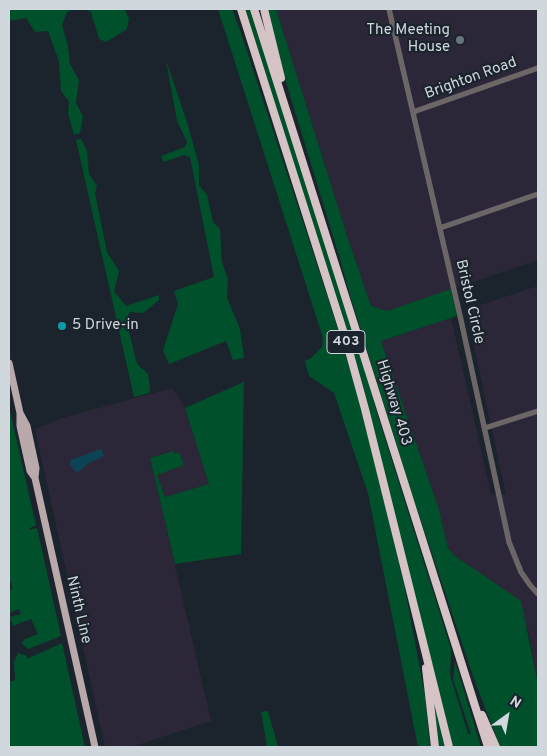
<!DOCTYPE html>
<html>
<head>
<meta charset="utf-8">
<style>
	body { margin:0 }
	#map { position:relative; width:547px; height:756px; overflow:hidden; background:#1b242d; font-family:Overpass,sans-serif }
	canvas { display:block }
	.frame { position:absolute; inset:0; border:10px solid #d0d7dd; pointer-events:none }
	.north { position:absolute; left:482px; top:691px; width:50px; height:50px; -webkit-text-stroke:4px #1b242d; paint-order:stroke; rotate:32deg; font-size:14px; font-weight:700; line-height:20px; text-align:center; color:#d0d7dd }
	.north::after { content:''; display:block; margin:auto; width:18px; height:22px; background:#d0d7dd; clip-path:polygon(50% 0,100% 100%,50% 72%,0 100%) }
</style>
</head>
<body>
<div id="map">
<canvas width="547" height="756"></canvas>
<div class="frame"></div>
<div class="north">N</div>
</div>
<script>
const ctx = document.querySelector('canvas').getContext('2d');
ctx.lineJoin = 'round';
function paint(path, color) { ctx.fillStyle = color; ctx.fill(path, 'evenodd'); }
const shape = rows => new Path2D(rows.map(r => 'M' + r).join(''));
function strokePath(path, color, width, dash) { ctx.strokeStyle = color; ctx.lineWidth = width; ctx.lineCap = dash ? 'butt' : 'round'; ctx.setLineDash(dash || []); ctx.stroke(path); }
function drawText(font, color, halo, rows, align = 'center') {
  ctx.font = font + ' Overpass,sans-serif'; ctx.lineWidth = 4.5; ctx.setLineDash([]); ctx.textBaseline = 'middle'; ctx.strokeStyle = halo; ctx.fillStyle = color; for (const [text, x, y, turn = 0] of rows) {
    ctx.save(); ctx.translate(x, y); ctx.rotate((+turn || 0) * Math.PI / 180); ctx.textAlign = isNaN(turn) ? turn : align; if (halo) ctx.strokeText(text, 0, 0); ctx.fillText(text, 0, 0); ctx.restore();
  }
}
const industrial = shape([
	[276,9,538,9,538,260,387,311,371,306,348,239],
	[538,286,538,684,528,629,455,556,448,548,439,510,381,341,451,318,491,494,506,494,466,310],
	[172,388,185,408,209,484,165,497,157,475,184,464,179,452,174,454,172,451,150,458,211,721,131,747,105,747,35,429,62,418]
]);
const green = shape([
	[9,9,75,9,67,12,62,25,68,46,70,64,79,80,76,103,83,116,80,133,74,135,68,113,69,101,61,91,59,61,48,31,35,32,26,18,9,21],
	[85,9,124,9,129,18,127,29,106,42,99,39,91,12],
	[218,9,232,9,240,30,339,332,362,410,405,589,425,696,430,747,418,747,368,493,334,393,309,376,305,361,311,358,322,347,323,338],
	[245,9,251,9,365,370,377,413,451,649,450,675,468,734,471,734,453,679,455,661,481,747,452,747,359,373],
	[268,9,276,9,348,239,371,306,387,311,451,289,457,316,381,341,439,510,448,548,455,556,521,601,538,684,538,747,500,747,473,676,409,485,350,295,340,259,286,82],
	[166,60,187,122,199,165,199,185,207,195,213,222,220,229,222,262,228,280,227,298,240,329,244,358,233,360,226,341,169,364,163,350,178,304,174,291,214,277,190,157,184,155,164,162,161,156,185,147,187,142,177,121],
	[81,139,87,151,89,174,97,186,95,193,107,252,119,271,114,291,126,306,159,295,159,300,143,313,130,312,126,320,137,364,148,374,150,388,149,393,134,397,76,140],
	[244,382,241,554,175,564,150,458,173,451,174,454,179,452,184,465,157,475,165,497,209,484,185,408],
	[9,407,36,525,30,528,29,530,37,528,61,636,28,649,22,643,25,639,38,634,31,619,13,626,10,617,21,614,19,609,9,613,9,593,12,588,11,582,9,581],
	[62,643,85,747,9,747,9,682,15,680,14,662,18,653,27,656,27,659],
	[432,694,445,747,438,747],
	[268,711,278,747,267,747,261,712]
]);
const water = shape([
	[101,449,104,456,89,463,78,472,74,470,70,464,71,460]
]);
const minor = shape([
	[389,9,461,320,509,542,521,572,530,585,538,594],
	[413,112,538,68],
	[440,228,538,194],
	[485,428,538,411]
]);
const major = shape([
	[9,363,20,413,20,426,30,471,35,478],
	[20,413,27,426,36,468,35,478,95,747]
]);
const highway = shape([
	[241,9,346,340,365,409,449,747],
	[254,9,488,747],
	[264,9,281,78],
	[426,668,435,747],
	[482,715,496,747]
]);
const markers = [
	[460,40,5,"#6b7280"],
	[62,326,5,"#0f9aa8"]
];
const shields = [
	[346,342,38]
];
const shieldNames = [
	["403",346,342]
];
const poiNames = [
	["The Meeting",450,31],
	["House",450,48],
	["5 Drive-in",72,326,"left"]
];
const streetNames = [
	["Brighton Road",471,79,-20],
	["Bristol Circle",469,302,77],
	["Highway 403",393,403,73],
	["Ninth Line",78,610,77]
];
paint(industrial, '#2c2738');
paint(green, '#00502b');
paint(water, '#0c4455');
strokePath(minor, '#6d6667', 5.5);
strokePath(major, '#b9a9ab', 7);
strokePath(highway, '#d6c3c6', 8);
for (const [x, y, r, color] of markers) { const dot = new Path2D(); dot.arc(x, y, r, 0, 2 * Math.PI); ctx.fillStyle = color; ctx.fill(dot); strokePath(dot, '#1b242d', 2); }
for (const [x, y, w] of shields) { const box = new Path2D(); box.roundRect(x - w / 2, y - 11.5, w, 23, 4); ctx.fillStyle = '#1b242d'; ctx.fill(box); strokePath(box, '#d0d7dd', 1); }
drawText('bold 14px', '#d0d7dd', null, shieldNames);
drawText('15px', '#d0d7dd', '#1b242d', poiNames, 'right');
drawText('15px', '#d0d7dd', '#1b242d', streetNames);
</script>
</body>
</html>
